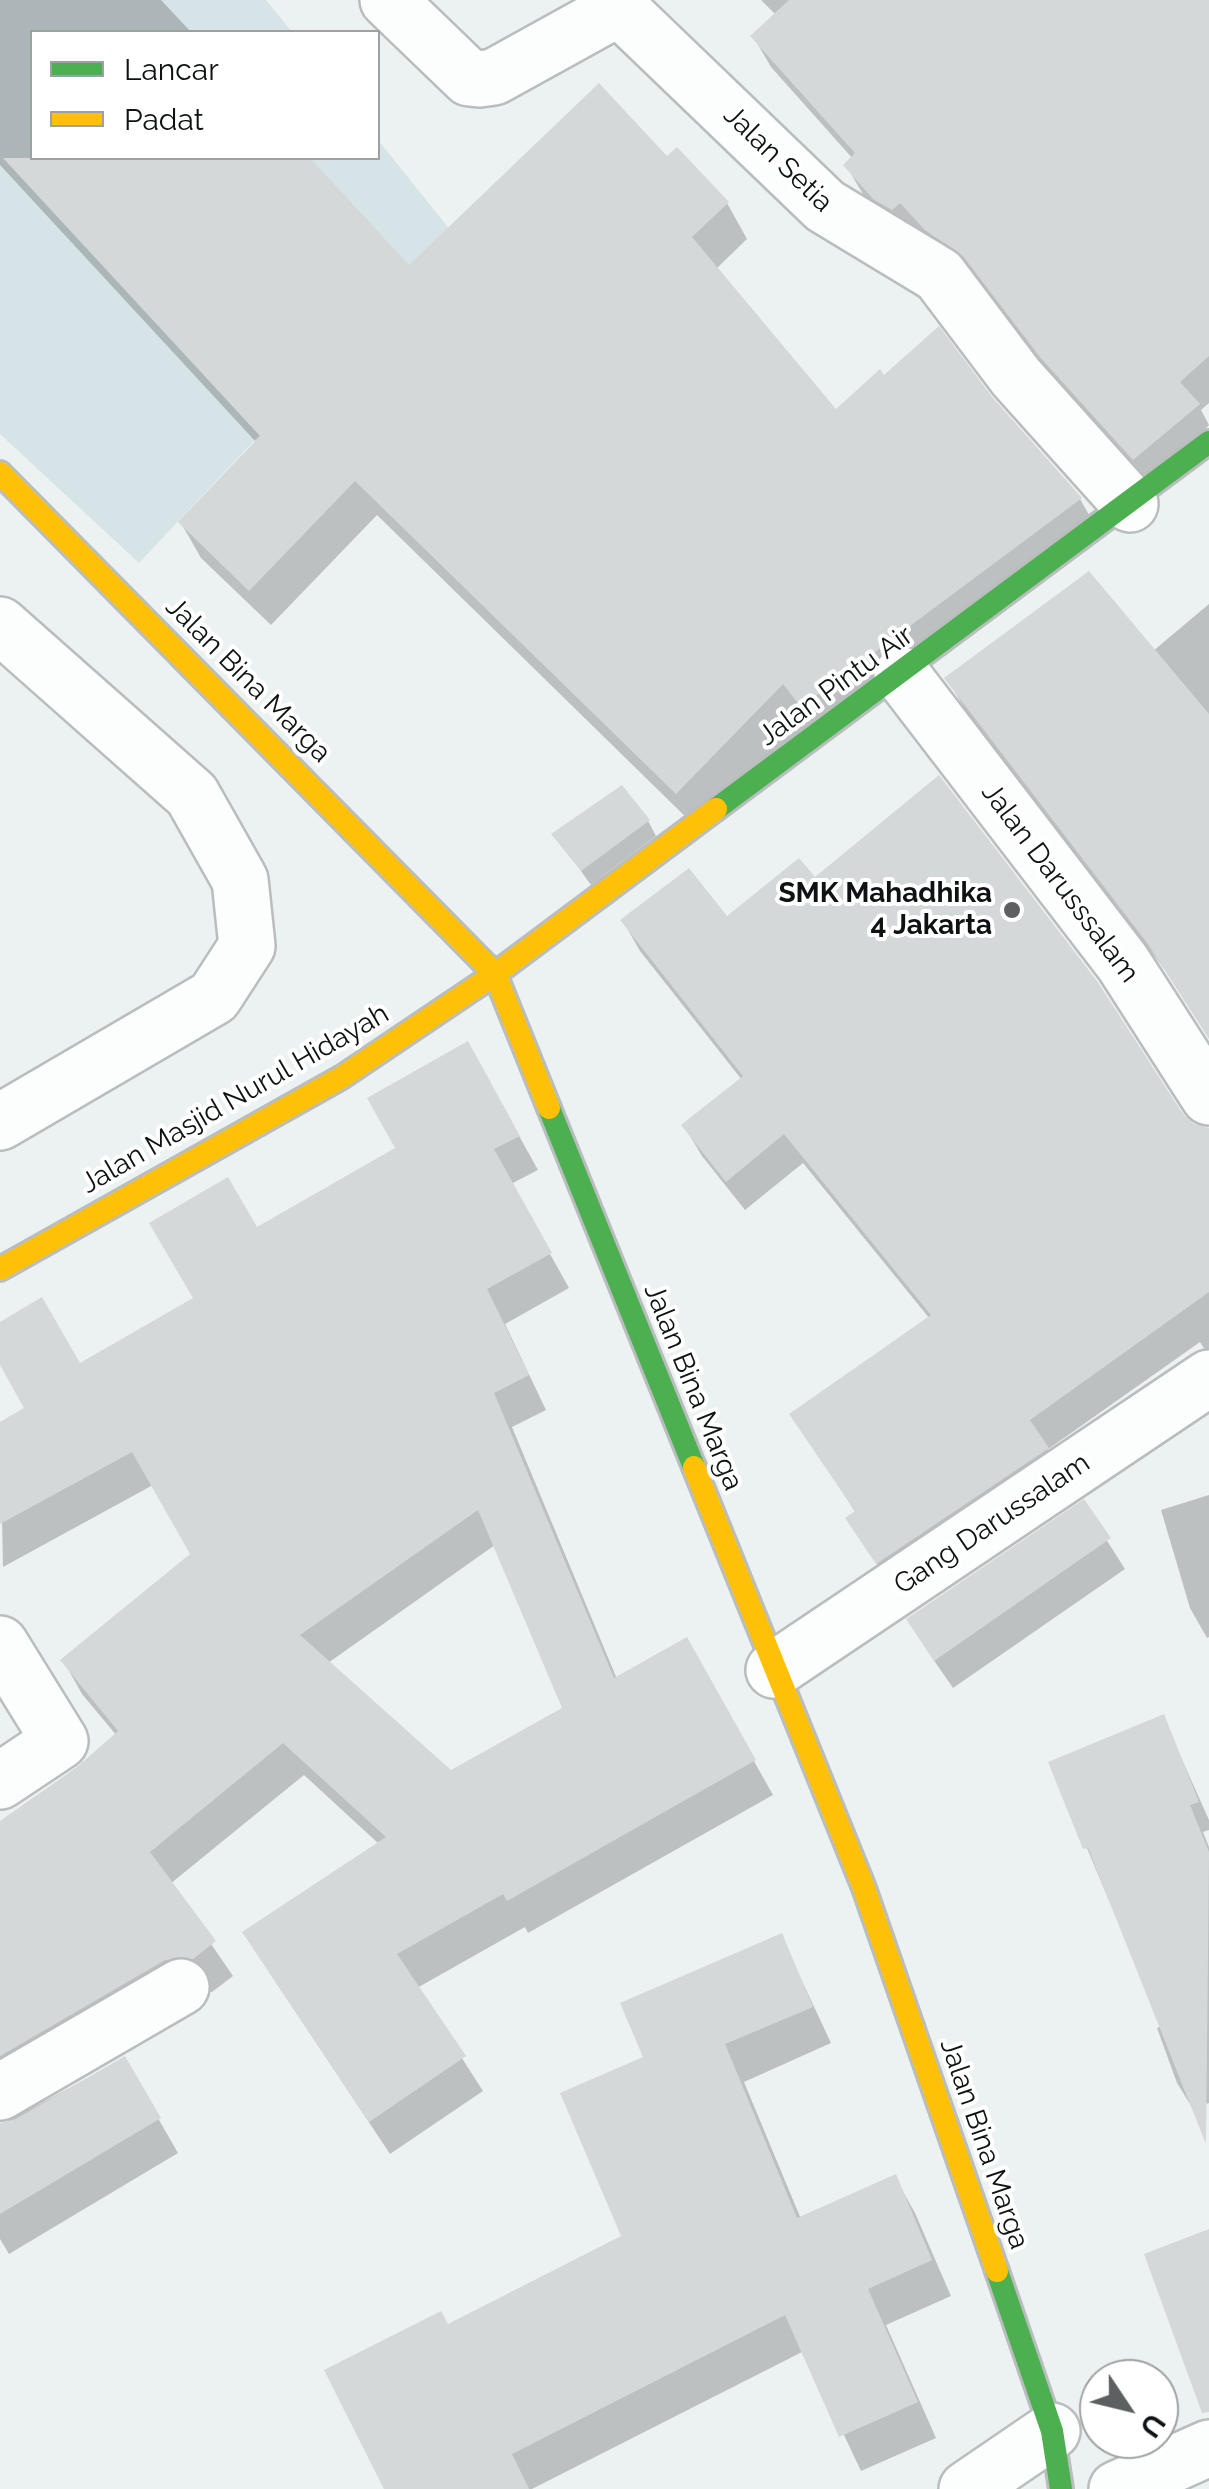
<!DOCTYPE html>
<html>
<head>
<meta charset="utf-8">
<style>
	body { margin:0 }
	#map { position:relative; width:1209px; height:2489px; overflow:hidden; background:#ecf1f2; font-family:Raleway,sans-serif }
	canvas { display:block }
	.legend { position:absolute; left:30px; top:30px; width:350px; height:130px; box-sizing:border-box; background:#fff; border:2px solid #9fa0a1; margin:0; padding:12px 18px; list-style:none; font-size:30px; color:#0e1213 }
	.legend li { display:flex; align-items:center; gap:20px; height:50px }
	.legend b { width:50px; border:2px solid #9fa0a1 }
	.north { position:absolute; left:1079px; top:2359px; width:100px; height:100px; box-sizing:border-box; background:#fff; border:2px solid #9fa0a1; border-radius:50%; rotate:125deg; font-size:28px; font-weight:700; line-height:40px; text-align:center; color:#0e1213 }
	.north::after { content:''; display:block; margin:auto; width:35px; height:45px; background:#5c6061; clip-path:polygon(50% 0,100% 100%,50% 72%,0 100%) }
</style>
</head>
<body>
<div id="map">
<canvas width="1209" height="2489"></canvas>
<ul class="legend">
<li><b style="height:12px;background:#4caf50"></b>Lancar</li>
<li><b style="height:12px;background:#ffc107"></b>Padat</li>
</ul>
<div class="north">U</div>
</div>
<script>
const ctx = document.querySelector('canvas').getContext('2d');
ctx.lineJoin = 'round';
function paint(path, color) { ctx.fillStyle = color; ctx.fill(path, 'evenodd'); }
const shape = rows => new Path2D(rows.map(r => 'M' + r).join(''));
function strokePath(path, color, width, dash) { ctx.strokeStyle = color; ctx.lineWidth = width; ctx.lineCap = dash ? 'butt' : 'round'; ctx.setLineDash(dash || []); ctx.stroke(path); }
function drawText(font, color, halo, rows, align = 'center') {
  ctx.font = font + ' Raleway,sans-serif'; ctx.lineWidth = 8; ctx.setLineDash([]); ctx.textBaseline = 'middle'; ctx.strokeStyle = halo; ctx.fillStyle = color; for (const [text, x, y, turn = 0] of rows) {
    ctx.save(); ctx.translate(x, y); ctx.rotate((+turn || 0) * Math.PI / 180); ctx.textAlign = isNaN(turn) ? turn : align; if (halo) ctx.strokeText(text, 0, 0); ctx.fillText(text, 0, 0); ctx.restore();
  }
}
const built = shape([
	[0,0,266,0,292,32,32,32,32,158,378,158,378,140,451,231,139,563,0,434]
]);
const shadow = shape([
	[0,0,161,0,191,32,32,32,32,158,306,158,409,268,667,159,727,203,747,239,716,269,836,412,884,379,991,399,1080,499,1100,534,697,828,377,515,271,625,201,558,181,523,256,442,0,165],
	[761,0,1209,0,1209,403,1201,410,1209,425,1152,490,1061,389,984,287,894,230,864,196,846,165,853,159,771,67,753,36,776,15],
	[1209,604,1209,1038,1169,975,965,709,947,679,1153,651],
	[648,821,656,836,591,885,555,835],
	[814,881,1194,1127,1209,1130,1209,1356,1200,1342,1047,1450,1064,1479,896,1593,848,1519,856,1513,792,1415,930,1319,803,1163,745,1210,702,1156,684,1126,742,1080,640,951,623,921,727,920],
	[487,1078,538,1170,511,1184,569,1288,505,1324,546,1410,512,1427,617,1679,686,1640,773,1795,528,1933,525,1927,417,1988,483,2091,390,2154,265,1966,379,1844,304,1775,170,1884,233,1976,212,1992,185,1993,0,2102,0,1827,117,1736,82,1694,63,1660,193,1555,153,1485,3,1567,0,1425,28,1409,0,1360,0,1325,79,1367,196,1299,256,1230,399,1149],
	[495,1545,565,1709,451,1773,328,1663],
	[1209,1495,1209,1637,1207,1638,1190,1608,1161,1510],
	[1083,1503,1125,1569,953,1688,926,1649],
	[1163,1717,1209,1820,1209,1830,1203,1832,1209,1847,1209,2103,1193,2109,1177,2083,1157,2028,1162,2026,1051,1763],
	[781,1936,831,2043,744,2082,801,2219,895,2177,915,2213,951,2296,886,2325,936,2438,861,2471,804,2351,532,2489,387,2489,447,2327,624,2237,646,2058],
	[124,2059,178,2153,9,2254,0,2239,0,2125]
]);
const building = shape([
	[789,0,1209,0,1209,356,1180,382,1200,404,1133,460,1040,357,963,256,925,230,900,203,892,210,873,199,843,165,855,153,750,36],
	[599,83,667,156,677,147,729,202,692,237,836,409,880,369,884,375,939,326,993,398,1082,498,801,707,783,684,676,794,355,481,249,591,178,522,260,436,3,158,310,158,409,265],
	[1089,571,1209,714,1209,1039,1148,944,944,678],
	[939,775,1097,981,1183,1114,1194,1124,1209,1128,1209,1292,1030,1420,1049,1448,876,1564,845,1518,855,1511,789,1414,931,1315,784,1134,726,1182,681,1125,743,1076,620,920,689,868,727,916,799,858,815,877],
	[622,785,650,820,581,871,551,834],
	[468,1041,520,1136,494,1149,552,1253,487,1289,529,1375,494,1393,614,1678,687,1637,756,1760,507,1901,503,1894,397,1954,466,2056,369,2122,242,1932,386,1837,283,1743,150,1852,216,1941,193,1959,165,1960,0,2056,0,1821,77,1767,118,1731,60,1660,190,1554,132,1452,0,1524,0,1422,24,1408,0,1365,0,1322,42,1297,80,1363,193,1298,149,1223,228,1177,257,1227,395,1148,367,1098],
	[478,1510,562,1708,451,1770,300,1635],
	[1084,1499,1111,1538,934,1661,906,1619],
	[1164,1714,1199,1802,1190,1805,1209,1852,1206,2144,1088,1848,1083,1849,1048,1762],
	[782,1933,813,2007,725,2044,797,2218,896,2174,932,2260,868,2289,918,2402,839,2437,785,2315,512,2454,529,2489,384,2489,324,2370,441,2311,448,2324,621,2236,560,2093,643,2057,620,2003],
	[125,2056,161,2118,0,2214,0,2123,16,2119],
	[1209,2229,1209,2412,1202,2413,1144,2254]
]);
const street = shape([
	[388,0,469,78,479,79,494,77,619,8,825,206,939,275,1016,377,1130,504],
	[0,625,192,795,240,880,247,946,214,997,0,1122],
	[902,675,1123,963,1209,1097],
	[0,1644,60,1741,0,1781],
	[774,1670,1209,1378],
	[0,2092,181,1987],
	[967,2489,1052,2431],
	[1117,2489,1209,2448]
]);
const fast = shape([
	[716,809,1209,442],
	[549,1108,694,1467],
	[997,2271,1052,2431,1061,2489]
]);
const slow = shape([
	[0,473,495,974,549,1108],
	[0,1269,342,1077,495,974,716,809],
	[694,1467,864,1888,997,2271]
]);
const markers = [
	[1012,910,10,"#5c6061"]
];
const streetNames = [
	["Jalan Setia",778,159,44],
	["Jalan Bina Marga",248,680,45],
	["Jalan Pintu Air",836,686,-36],
	["Jalan Darusssalam",1060,883,53],
	["Jalan Masjid Nurul Hidayah",235,1099,-30],
	["Jalan Bina Marga",693,1387,68],
	["Gang Darussalam",992,1524,-34],
	["Jalan Bina Marga",984,2144,71]
];
const poiNames = [
	["SMK Mahadhika",992,894],
	["4 Jakarta",992,926]
];
paint(built, '#d7e4e7');
paint(shadow, '#0003');
paint(building, '#d4d8d9');
strokePath(street, '#b9bdbe', 60);
strokePath(fast, '#b9bdbe', 28);
strokePath(slow, '#b9bdbe', 28);
strokePath(street, '#fcfdfd', 55);
strokePath(fast, '#4caf50', 22);
strokePath(slow, '#ffc107', 22);
for (const [x, y, r, color] of markers) { const dot = new Path2D(); dot.arc(x, y, r, 0, 2 * Math.PI); ctx.fillStyle = color; ctx.fill(dot); strokePath(dot, '#fff', 4); }
drawText('28px', '#0e1213', '#fff', streetNames);
drawText('bold 28px', '#0e1213', '#fff', poiNames, 'right');
</script>
</body>
</html>
